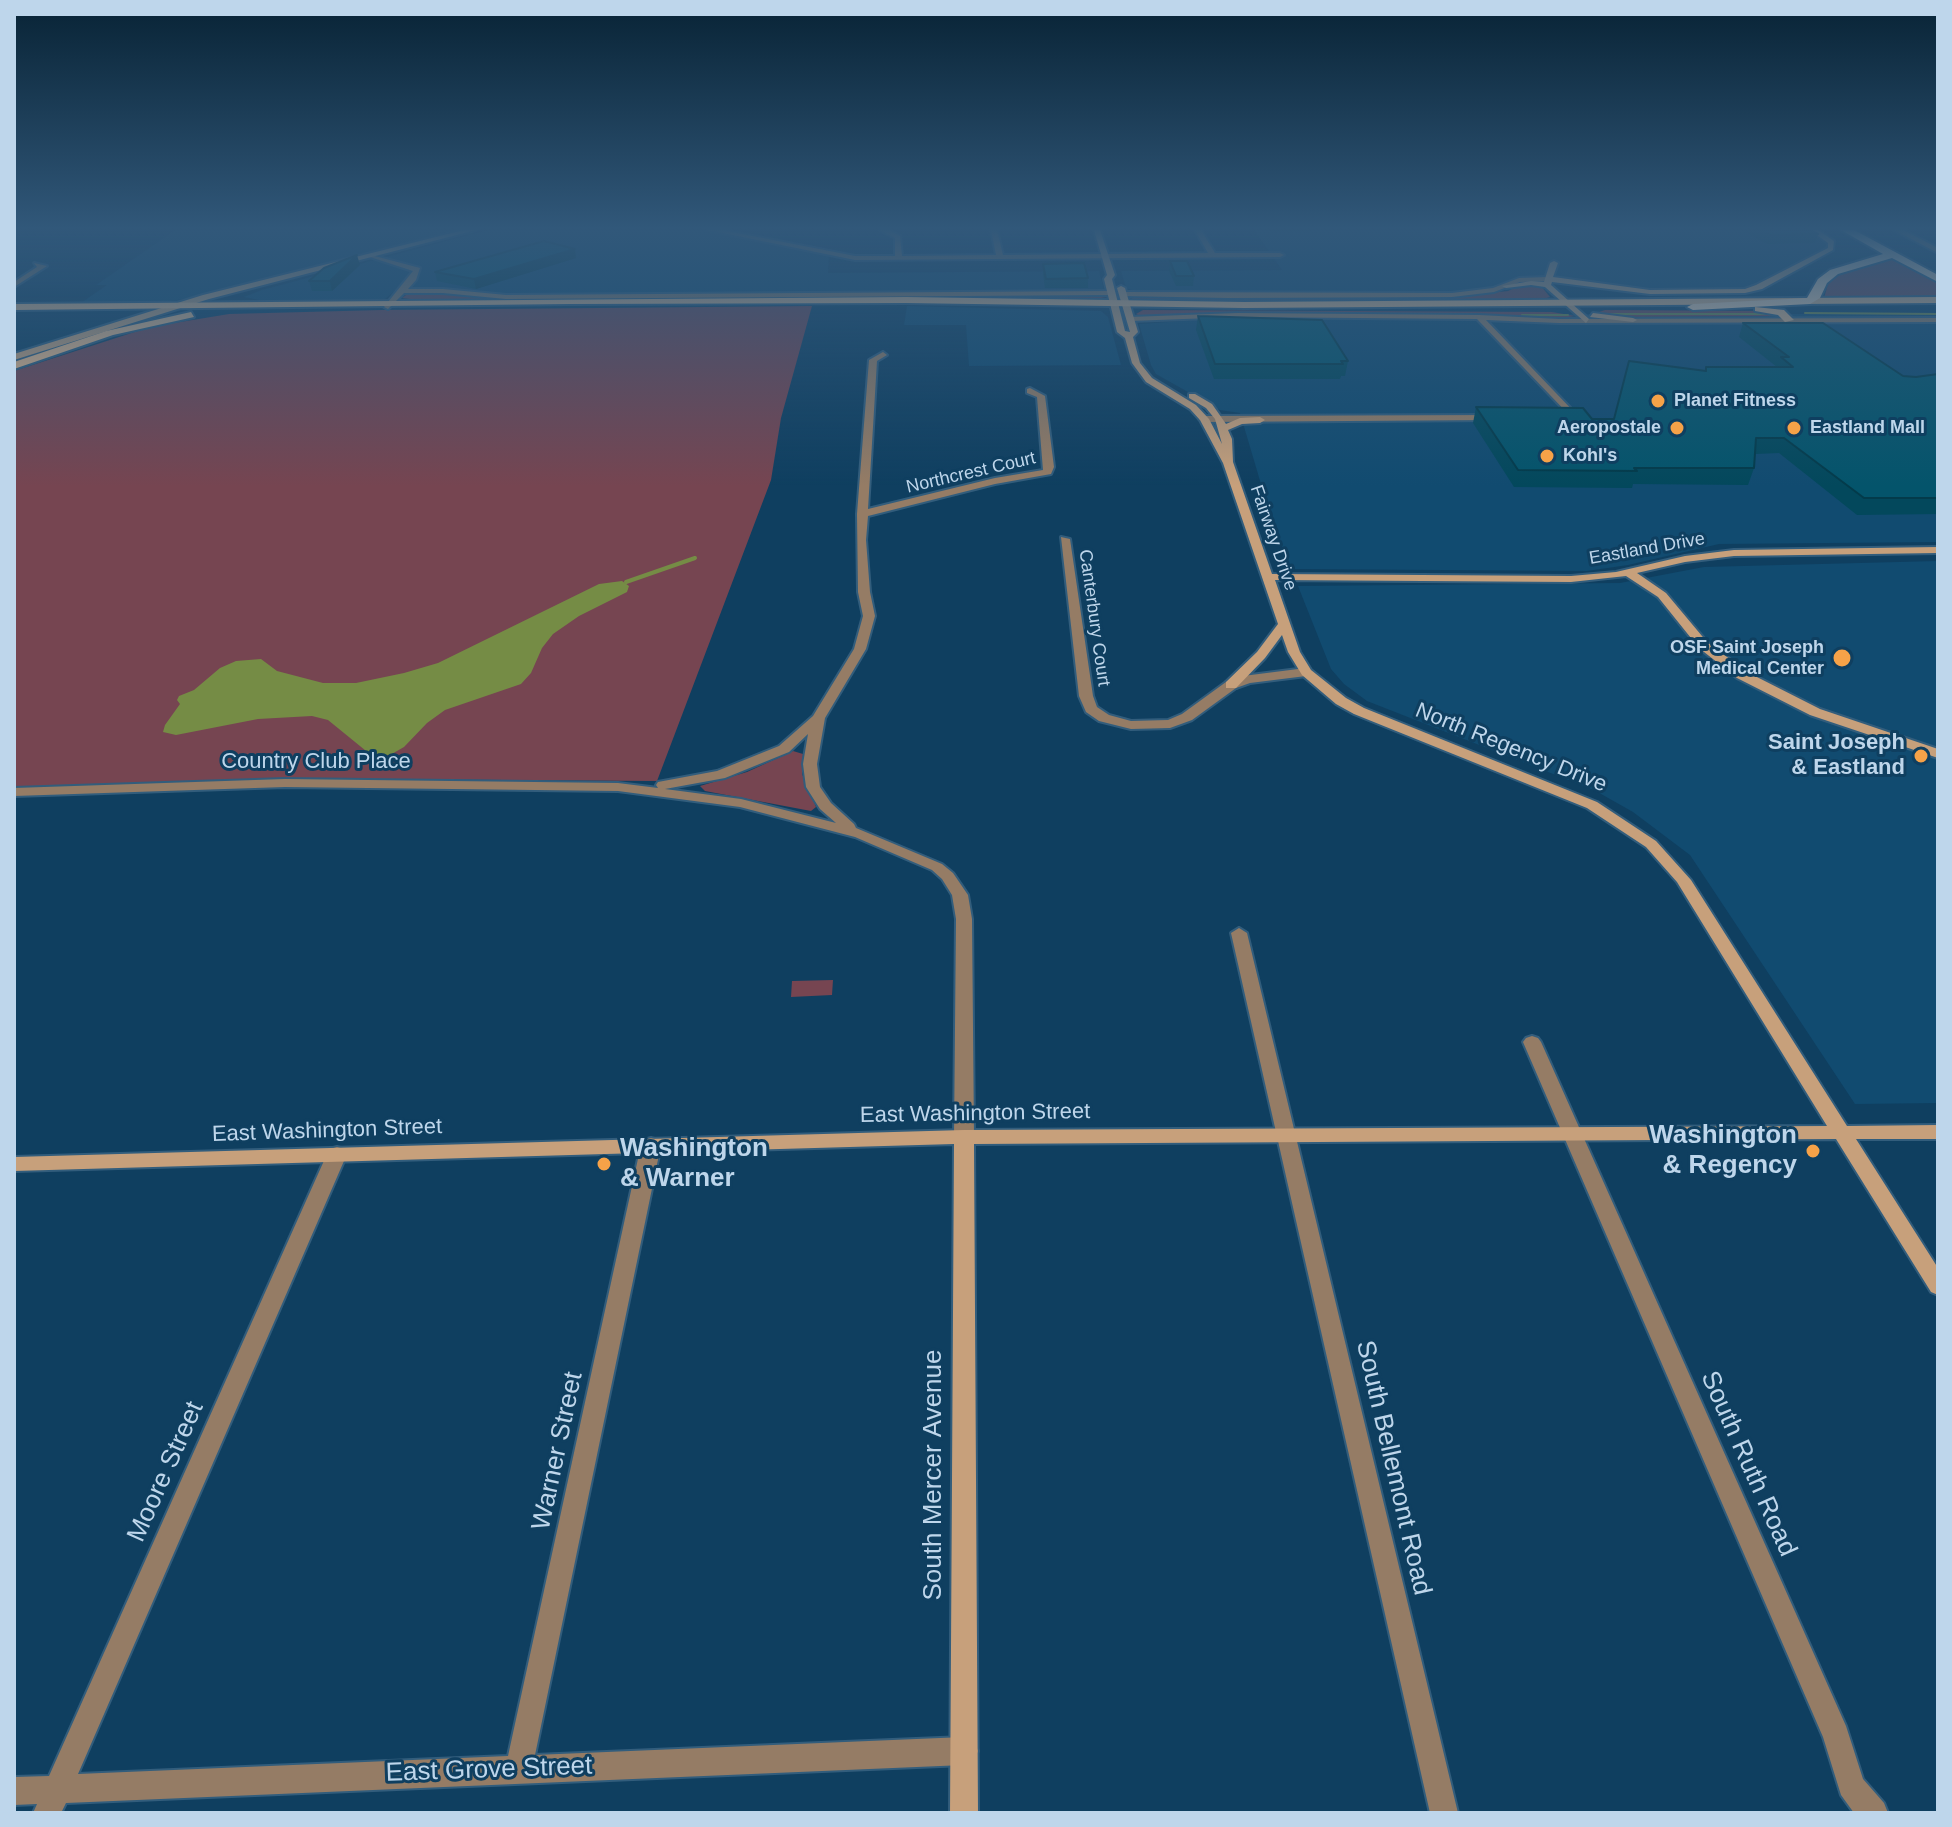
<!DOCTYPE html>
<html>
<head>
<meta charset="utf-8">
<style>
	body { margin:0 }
	#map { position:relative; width:1952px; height:1827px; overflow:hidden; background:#0f3f60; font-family:Helvetica,sans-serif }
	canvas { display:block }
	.frame { position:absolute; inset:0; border:16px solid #bed6eb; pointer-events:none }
</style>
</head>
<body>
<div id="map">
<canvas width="1952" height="1827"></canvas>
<div class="frame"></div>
</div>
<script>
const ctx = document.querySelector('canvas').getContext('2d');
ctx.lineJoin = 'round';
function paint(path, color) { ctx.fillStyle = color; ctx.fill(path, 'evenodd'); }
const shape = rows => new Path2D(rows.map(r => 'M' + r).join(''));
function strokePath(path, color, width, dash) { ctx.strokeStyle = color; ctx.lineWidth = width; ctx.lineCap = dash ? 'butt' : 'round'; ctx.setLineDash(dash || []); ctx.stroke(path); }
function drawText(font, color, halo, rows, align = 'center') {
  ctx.font = font + ' Helvetica,sans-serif'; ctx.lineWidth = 6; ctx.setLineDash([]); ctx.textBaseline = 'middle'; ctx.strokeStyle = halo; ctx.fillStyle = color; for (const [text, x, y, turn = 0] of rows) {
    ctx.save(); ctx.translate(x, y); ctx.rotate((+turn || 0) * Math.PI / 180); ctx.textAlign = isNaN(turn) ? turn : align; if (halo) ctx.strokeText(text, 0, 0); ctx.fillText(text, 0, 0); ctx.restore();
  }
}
const built = shape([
	[175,230,460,230,199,297,156,303,78,305,107,285,96,285],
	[487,230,717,230,829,253,828,273,1099,271,1104,289,1096,291,532,296,397,289,385,299,372,301,259,300,244,297,262,290],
	[1254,230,1809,230,1829,243,1826,249,1756,286,1728,291,1642,289,1533,276,1514,278,1487,290,1464,293,1198,294,1134,291,1126,288,1121,271,1282,270],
	[907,306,1101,311,1108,317,1121,365,969,366,966,325,904,325],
	[1466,314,1938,314,1938,542,1719,544,1628,565,1587,571,1294,569,1289,567,1266,501,1240,413,1220,410,1156,374,1151,365,1139,324,1227,318],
	[1938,561,1938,1103,1855,1104,1690,855,1633,812,1594,790,1367,701,1344,684,1331,669,1298,586,1620,583,1704,567]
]);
const green = shape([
	[1889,258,1938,283,1938,297,1824,298,1828,284,1837,275],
	[1523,284,1541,286,1550,297,1540,300,1238,303,1137,302,1131,298,1145,296,1463,296,1508,291],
	[434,293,501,299,1088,295,1107,298,1103,301,418,300,402,298,406,295],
	[812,306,781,418,771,480,657,781,346,779,14,788,14,371,150,327,229,314,381,310],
	[1143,310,1552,312,1575,316,1555,319,1479,315,1142,317,1136,314],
	[1605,310,1767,311,1781,316,1617,317,1596,313],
	[793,751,803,754,802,774,816,807,811,811,705,791,700,786,747,772],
	[833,980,832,995,791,997,792,981]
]);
const water = shape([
	[622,581,629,586,627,592,579,616,553,634,542,648,531,673,521,684,445,710,427,723,404,747,390,755,371,755,328,720,312,716,258,719,176,735,163,732,165,725,180,704,177,700,179,696,194,690,220,668,236,661,261,659,277,671,323,683,356,683,404,673,438,663,599,584]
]);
const streamFar1 = shape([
	[1805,313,1938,314],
	[1602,314,1773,314],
	[1522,315,1568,315]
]);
const stream = shape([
	[626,582,695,558]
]);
const street = shape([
	[708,230,722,230,855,256,895,256,895,238,880,230,889,230,900,236,902,256,996,255,991,230,997,230,1003,255,1208,253,1195,230,1201,230,1215,253,1280,253,1284,255,1280,257,855,260,708,230],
	[1894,230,1903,230,1938,248,1938,253,1894,230],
	[367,254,420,268,416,280,408,289,443,289,506,295,1111,291,1115,293,1111,295,506,299,443,293,404,293,388,309,384,307,413,271,367,256,367,254],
	[34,263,47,266,14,287,14,282,37,267,34,263],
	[1548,277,1551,281,1520,282,1494,292,1452,297,1228,298,1123,296,1119,294,1123,292,1452,293,1493,288,1519,278,1548,277],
	[1238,313,1479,315,1559,319,1938,318,1938,322,1559,323,1486,320,1577,415,1577,419,1574,420,1477,319,1238,317,1130,321,1126,319,1130,317,1238,313],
	[883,352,887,355,877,361,868,509,995,478,1043,470,1037,397,1027,393,1027,389,1030,388,1045,396,1054,467,1051,474,995,484,868,516,866,540,870,592,875,616,866,649,825,718,817,764,820,787,831,803,854,824,856,828,942,864,953,873,968,895,972,919,974,1137,971,1142,964,1144,957,1142,954,1137,956,919,952,895,942,879,932,870,855,837,740,807,618,791,285,787,14,796,14,788,285,779,618,783,658,788,656,785,658,782,717,771,779,746,813,716,854,649,863,616,858,592,857,514,869,360,883,352],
	[808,734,803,764,806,787,820,809,836,823,741,799,665,789,725,778,789,752,808,734],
	[1499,415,1499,419,1496,420,1204,422,1199,419,1204,416,1499,415],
	[1061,537,1070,539,1093,696,1097,707,1109,715,1131,721,1168,720,1182,714,1226,682,1243,676,1306,668,1312,672,1306,676,1250,683,1236,688,1192,720,1170,728,1131,729,1099,721,1086,712,1079,696,1061,537],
	[1239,928,1247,933,1458,1813,1430,1813,1231,933,1239,928],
	[1532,1036,1538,1038,1541,1042,1846,1726,1863,1779,1884,1803,1888,1813,1854,1813,1841,1795,1823,1737,1523,1042,1526,1038,1532,1036],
	[651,1138,658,1140,661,1145,535,1755,964,1737,974,1741,978,1751,974,1761,964,1765,66,1803,61,1813,33,1813,37,1804,14,1805,14,1777,49,1776,327,1154,330,1149,337,1147,344,1149,347,1154,78,1774,508,1756,641,1145,644,1140,651,1138]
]);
const secondary = shape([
	[464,230,476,230,209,299,14,360,14,354,203,295,464,230],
	[1094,230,1100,230,1115,275,1112,279,1125,331,1130,332,1117,288,1121,286,1125,288,1138,332,1133,337,1140,363,1152,378,1196,405,1209,419,1222,444,1215,419,1206,408,1189,398,1189,394,1195,394,1212,404,1226,424,1240,418,1260,417,1265,420,1260,423,1242,424,1228,430,1232,439,1233,462,1272,574,1571,576,1616,572,1685,556,1734,550,1938,547,1938,553,1734,556,1685,562,1637,573,1666,593,1707,642,1747,672,1820,709,1938,749,1938,758,1810,715,1737,678,1699,648,1658,597,1626,576,1571,582,1275,580,1300,652,1311,670,1346,698,1364,708,1597,802,1656,841,1691,880,1847,1126,1938,1125,1938,1139,1856,1139,1938,1268,1938,1295,1931,1292,1836,1139,974,1144,978,1813,950,1813,954,1144,14,1171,14,1157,964,1130,1827,1126,1677,882,1646,847,1587,808,1354,714,1336,704,1302,675,1288,652,1282,635,1265,658,1236,688,1226,688,1226,682,1257,652,1278,624,1223,463,1200,420,1190,409,1146,382,1132,363,1125,338,1117,332,1104,279,1107,275,1094,230],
	[1810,230,1818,230,1834,241,1833,250,1762,289,1745,293,1650,294,1552,282,1551,285,1589,319,1586,323,1545,287,1531,285,1506,288,1502,286,1531,281,1544,282,1550,263,1554,261,1558,263,1553,277,1650,290,1745,289,1756,285,1828,248,1828,243,1810,230],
	[1593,313,1633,318,1637,320,1633,322,1590,317,1593,313]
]);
const primary = shape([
	[906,297,1244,302,1938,297,1938,303,1244,308,906,303,570,304,14,310,14,304,906,297],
	[1755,307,1784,310,1794,320,1785,322,1778,315,1755,311,1755,307],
	[191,312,194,317,113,335,14,369,14,362,106,331,191,312]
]);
const highway = shape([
	[1841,230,1854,230,1938,275,1938,282,1892,258,1838,274,1827,283,1820,298,1810,304,1693,310,1687,307,1693,304,1807,298,1818,279,1830,270,1883,254,1841,230]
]);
const wall = shape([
	[1270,230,1312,230,1308,232,1272,232],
	[1742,230,1810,230,1818,234,1815,243,1767,244],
	[576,258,476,289,437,281,435,272],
	[1170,261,1194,276,1193,286,1176,286,1169,271],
	[1043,264,1088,278,1088,288,1045,288,1043,274],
	[360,265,332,291,312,291,309,281],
	[1198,316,1348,361,1345,376,1341,376,1340,379,1214,379,1196,330],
	[1743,323,1903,376,1916,377,1938,374,1938,514,1857,515,1779,453,1755,454,1754,468,1748,485,1633,484,1632,488,1514,487,1473,423,1476,407,1592,419,1614,419,1705,371,1777,367,1739,337]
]);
const shadedWall = shape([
	[575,249,576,258,476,289,474,279],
	[357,255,360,265,332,291,330,281]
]);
const building = shape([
	[1761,230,1810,230,1818,234,1770,235,1761,230],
	[544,241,575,249,474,279,435,272,544,241],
	[357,255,330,281,309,281,324,268,357,255],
	[1170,261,1187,261,1194,276,1176,276,1170,261],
	[1084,263,1088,278,1046,279,1043,264,1084,263],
	[1198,316,1322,320,1348,361,1341,361,1343,364,1215,364,1198,316],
	[1743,323,1823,323,1903,376,1916,377,1938,374,1938,498,1864,498,1784,438,1756,438,1754,468,1634,468,1637,471,1518,470,1476,407,1583,408,1592,419,1614,419,1629,361,1706,371,1706,367,1793,367,1781,357,1789,357,1743,323]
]);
const markers = [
	[1658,401,8,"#f6a248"],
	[1677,428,8,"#f6a248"],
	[1794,428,8,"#f6a248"],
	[1547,456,8,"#f6a248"],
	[1842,658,10,"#f6a248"],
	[1921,756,8,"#f6a248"],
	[1813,1151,8,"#f6a248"],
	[604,1164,8,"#f6a248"]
];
const farPoinames = [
	["Planet Fitness",1674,401],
	["Aeropostale",1661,428,"right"],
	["Eastland Mall",1810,428],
	["Kohl's",1563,456],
	["OSF Saint Joseph",1824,648,"right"],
	["Medical Center",1824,669,"right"]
];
const farStreetnames = [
	["Northcrest Court",971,473,-13],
	["Fairway Drive",1273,538,71],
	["Eastland Drive",1647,549,-10],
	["Canterbury Court",1094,618,82]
];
const poiNames = [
	["Saint Joseph",1905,743],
	["& Eastland",1905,768]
];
const streetNames = [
	["North Regency Drive",1511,748,22],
	["Country Club Place",316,762],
	["East Washington Street",975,1114,-1],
	["East Washington Street",327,1131,-2]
];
const nearPoinames = [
	["Washington",1797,1136],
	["& Regency",1797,1166],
	["Washington",620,1149,"left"],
	["& Warner",620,1179,"left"]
];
const nearStreetnames = [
	["Warner Street",558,1451,-78],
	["South Ruth Road",1748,1464,66],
	["South Bellemont Road",1393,1468,77],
	["Moore Street",166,1472,-66],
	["South Mercer Avenue",934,1475,-90],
	["East Grove Street",489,1770,-2]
];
paint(built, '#114b70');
paint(green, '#764551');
paint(water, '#758c45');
strokePath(streamFar1, '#758c45', 2);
strokePath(stream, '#758c45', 4);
strokePath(street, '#325d7c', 4);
strokePath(secondary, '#325d7c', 4);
strokePath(primary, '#325d7c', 4);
strokePath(highway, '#325d7c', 4);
paint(street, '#957c65');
paint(secondary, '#c7a07b');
paint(primary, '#eebb8b');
paint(highway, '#ffdab8');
paint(wall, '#03485c');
paint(shadedWall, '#033b4b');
paint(building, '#04546b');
strokePath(building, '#033b4b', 2);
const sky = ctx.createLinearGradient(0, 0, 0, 486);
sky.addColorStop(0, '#082335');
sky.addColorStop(0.47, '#31587a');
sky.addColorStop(1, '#31587a00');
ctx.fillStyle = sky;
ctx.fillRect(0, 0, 1952, 486);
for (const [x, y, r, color] of markers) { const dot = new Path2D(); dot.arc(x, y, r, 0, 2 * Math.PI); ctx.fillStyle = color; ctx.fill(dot); strokePath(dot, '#0f3f60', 3); }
drawText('bold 18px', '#bed6eb', '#0f3f60', farPoinames, 'left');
drawText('18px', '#bed6eb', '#0f3f60', farStreetnames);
drawText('bold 22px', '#bed6eb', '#0f3f60', poiNames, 'right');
drawText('22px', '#bed6eb', '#0f3f60', streetNames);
drawText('bold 26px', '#bed6eb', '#0f3f60', nearPoinames, 'right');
drawText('26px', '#bed6eb', '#0f3f60', nearStreetnames);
</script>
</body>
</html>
